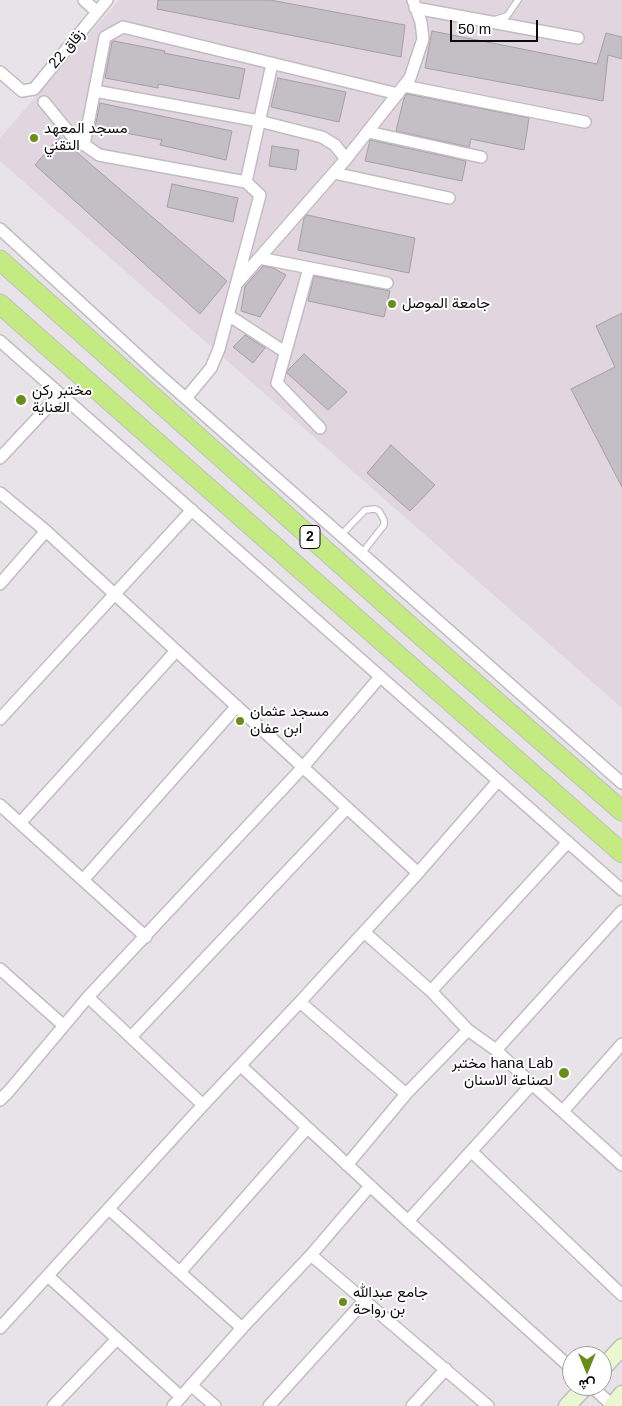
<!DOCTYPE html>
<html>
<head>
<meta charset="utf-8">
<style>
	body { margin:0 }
	#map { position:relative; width:622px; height:1406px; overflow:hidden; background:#e8e3e8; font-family:Arial,Vazirmatn,sans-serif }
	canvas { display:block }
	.north { position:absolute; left:562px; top:1346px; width:50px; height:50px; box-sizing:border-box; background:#fff; border:1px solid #9e9d9e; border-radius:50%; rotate:180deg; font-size:14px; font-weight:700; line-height:20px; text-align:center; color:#0c0b0c }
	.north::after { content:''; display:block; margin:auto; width:18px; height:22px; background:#688e19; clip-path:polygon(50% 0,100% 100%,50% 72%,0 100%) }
	.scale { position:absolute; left:450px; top:20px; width:88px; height:22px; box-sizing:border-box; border:2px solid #0c0b0c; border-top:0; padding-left:6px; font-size:15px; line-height:18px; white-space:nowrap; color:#0c0b0c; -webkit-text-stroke:4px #fff; paint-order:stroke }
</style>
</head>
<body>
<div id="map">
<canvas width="622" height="1406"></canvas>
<div class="north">ش</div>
<div class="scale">50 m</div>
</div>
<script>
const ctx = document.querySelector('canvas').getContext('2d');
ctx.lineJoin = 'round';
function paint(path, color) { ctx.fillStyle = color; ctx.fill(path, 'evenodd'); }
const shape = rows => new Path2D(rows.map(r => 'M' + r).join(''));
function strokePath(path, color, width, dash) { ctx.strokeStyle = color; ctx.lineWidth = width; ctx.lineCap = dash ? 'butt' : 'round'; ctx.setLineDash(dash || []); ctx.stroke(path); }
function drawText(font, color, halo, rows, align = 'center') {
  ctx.font = font + ' Arial,Vazirmatn,sans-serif'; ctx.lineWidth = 4; ctx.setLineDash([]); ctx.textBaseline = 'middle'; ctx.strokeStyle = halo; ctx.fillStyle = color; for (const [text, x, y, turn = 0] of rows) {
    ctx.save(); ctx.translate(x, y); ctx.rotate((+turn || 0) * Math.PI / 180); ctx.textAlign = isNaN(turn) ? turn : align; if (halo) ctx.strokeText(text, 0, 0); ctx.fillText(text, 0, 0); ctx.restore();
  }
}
const built = shape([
	[119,0,622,0,622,708,0,161,0,138]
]);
const building = shape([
	[158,0,270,0,405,25,401,57,157,9,158,0],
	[432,31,597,64,606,33,622,37,622,59,608,55,603,101,425,68,432,31],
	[114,41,165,51,164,53,245,69,239,99,158,84,158,88,105,78,112,42,114,41],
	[278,78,346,92,339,122,271,107,278,78],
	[407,94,529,118,524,150,471,139,469,147,396,131,404,98,407,94],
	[100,103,232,131,226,160,160,145,162,140,95,127,100,103],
	[59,137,227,281,200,314,35,165,59,137],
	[370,140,466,161,462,181,365,161,370,140],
	[272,146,299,150,296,170,269,166,272,146],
	[172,184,238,198,233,222,167,207,172,184],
	[307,215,415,238,409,273,298,250,304,218,307,215],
	[263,266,273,268,286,275,260,317,241,311,245,286,263,266],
	[314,276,390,291,384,317,308,301,314,276],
	[622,313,622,487,571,389,615,367,596,326,622,313],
	[245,335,265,348,253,363,233,347,245,335],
	[304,354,347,392,328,410,287,373,288,370,304,354],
	[391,445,435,485,410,511,367,473,391,445]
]);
const service = shape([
	[494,20,507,16,518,0],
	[341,535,365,510,375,509,379,511,384,520,384,525,362,553]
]);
const minor = shape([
	[84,0,97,12],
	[415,8,578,38],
	[0,72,22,91,34,89,107,0],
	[404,86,585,122],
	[95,91,259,121,322,137,335,145,346,159],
	[44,102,72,136,99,155,246,182,260,195,219,349,211,368,186,398],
	[368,132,481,157],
	[84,145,105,37,123,27,398,94],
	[334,173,449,198],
	[246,182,272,64],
	[0,229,157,373,622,783],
	[259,258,387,283],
	[309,268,277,383,320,428],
	[239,281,346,159,410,78,423,39,421,22,413,0],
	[228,315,285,352],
	[0,341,622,890],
	[0,458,60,394],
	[0,493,46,531,418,873],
	[0,584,46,531],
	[0,719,192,510],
	[0,805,146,937],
	[20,823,176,651],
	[83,880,237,706],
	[364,932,431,991,468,1030,496,1050,532,1084,622,1165],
	[0,969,63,1025],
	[431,991,568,842],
	[88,997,203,1105],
	[300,1002,406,1094],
	[131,1037,347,808],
	[496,1050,622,911],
	[241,1066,408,1221,572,1369],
	[0,1100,9,1091,88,997,303,767,380,677],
	[563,1111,622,1044],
	[472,1152,622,1295],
	[347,1165,406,1094,468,1030],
	[109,1209,242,1328],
	[408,1221,532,1084],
	[311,1255,488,1406],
	[180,1272,307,1128],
	[48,1276,181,1397],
	[0,1328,203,1105,300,1002,418,873,498,781],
	[191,1385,215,1406],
	[591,1386,612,1405],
	[53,1406,117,1339],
	[173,1406,242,1328,311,1255,370,1186],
	[269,1406,365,1300],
	[412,1406,446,1369]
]);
const secondary = shape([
	[602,1369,622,1347],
	[567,1406,586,1386],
	[612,1406,622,1394]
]);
const trunk = shape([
	[0,260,419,634,622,811],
	[0,304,622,853]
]);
const markers = [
	[34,138,5,"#688e19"],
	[392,304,5,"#688e19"],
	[21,400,6,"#688e19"],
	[240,721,5,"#688e19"],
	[564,1073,6,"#688e19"],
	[343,1302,5,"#688e19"]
];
const shields = [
	[310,537,20]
];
const shieldNames = [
	["2",310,537]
];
const streetNames = [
	["زقاق 22",67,49,-50]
];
const poiNames = [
	["مسجد المعهد",44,129],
	["التقني",44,146],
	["جامعة الموصل",402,304],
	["مختبر ركن",32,391],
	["العناية",32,408],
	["مسجد عثمان",250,712],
	["ابن عفان",250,729],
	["مختبر hana Lab",553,1064,"right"],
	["لصناعة الاسنان",553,1081,"right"],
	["جامع عبدالله",353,1293],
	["بن رواحة",353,1310]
];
paint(built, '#e1d6e0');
paint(building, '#c4bfc4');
strokePath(building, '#a5a0a4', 1);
strokePath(service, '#c1bcc1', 8);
strokePath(minor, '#c1bcc1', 14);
strokePath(secondary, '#c1bcc1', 19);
strokePath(trunk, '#c0c0c0', 21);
strokePath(service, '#fff', 5.5);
strokePath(minor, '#fff', 11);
strokePath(secondary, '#e9f8d0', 16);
strokePath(trunk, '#c4eb82', 19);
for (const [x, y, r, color] of markers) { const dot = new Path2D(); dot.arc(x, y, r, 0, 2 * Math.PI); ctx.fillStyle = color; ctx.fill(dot); strokePath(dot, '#fff', 2); }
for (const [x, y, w] of shields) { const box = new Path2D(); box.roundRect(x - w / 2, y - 11.5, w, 23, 4); ctx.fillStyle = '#fff'; ctx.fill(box); strokePath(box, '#0c0b0c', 1); }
drawText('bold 14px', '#0c0b0c', null, shieldNames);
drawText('15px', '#0c0b0c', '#fff', streetNames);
drawText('15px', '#0c0b0c', '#fff', poiNames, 'left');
</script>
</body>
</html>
